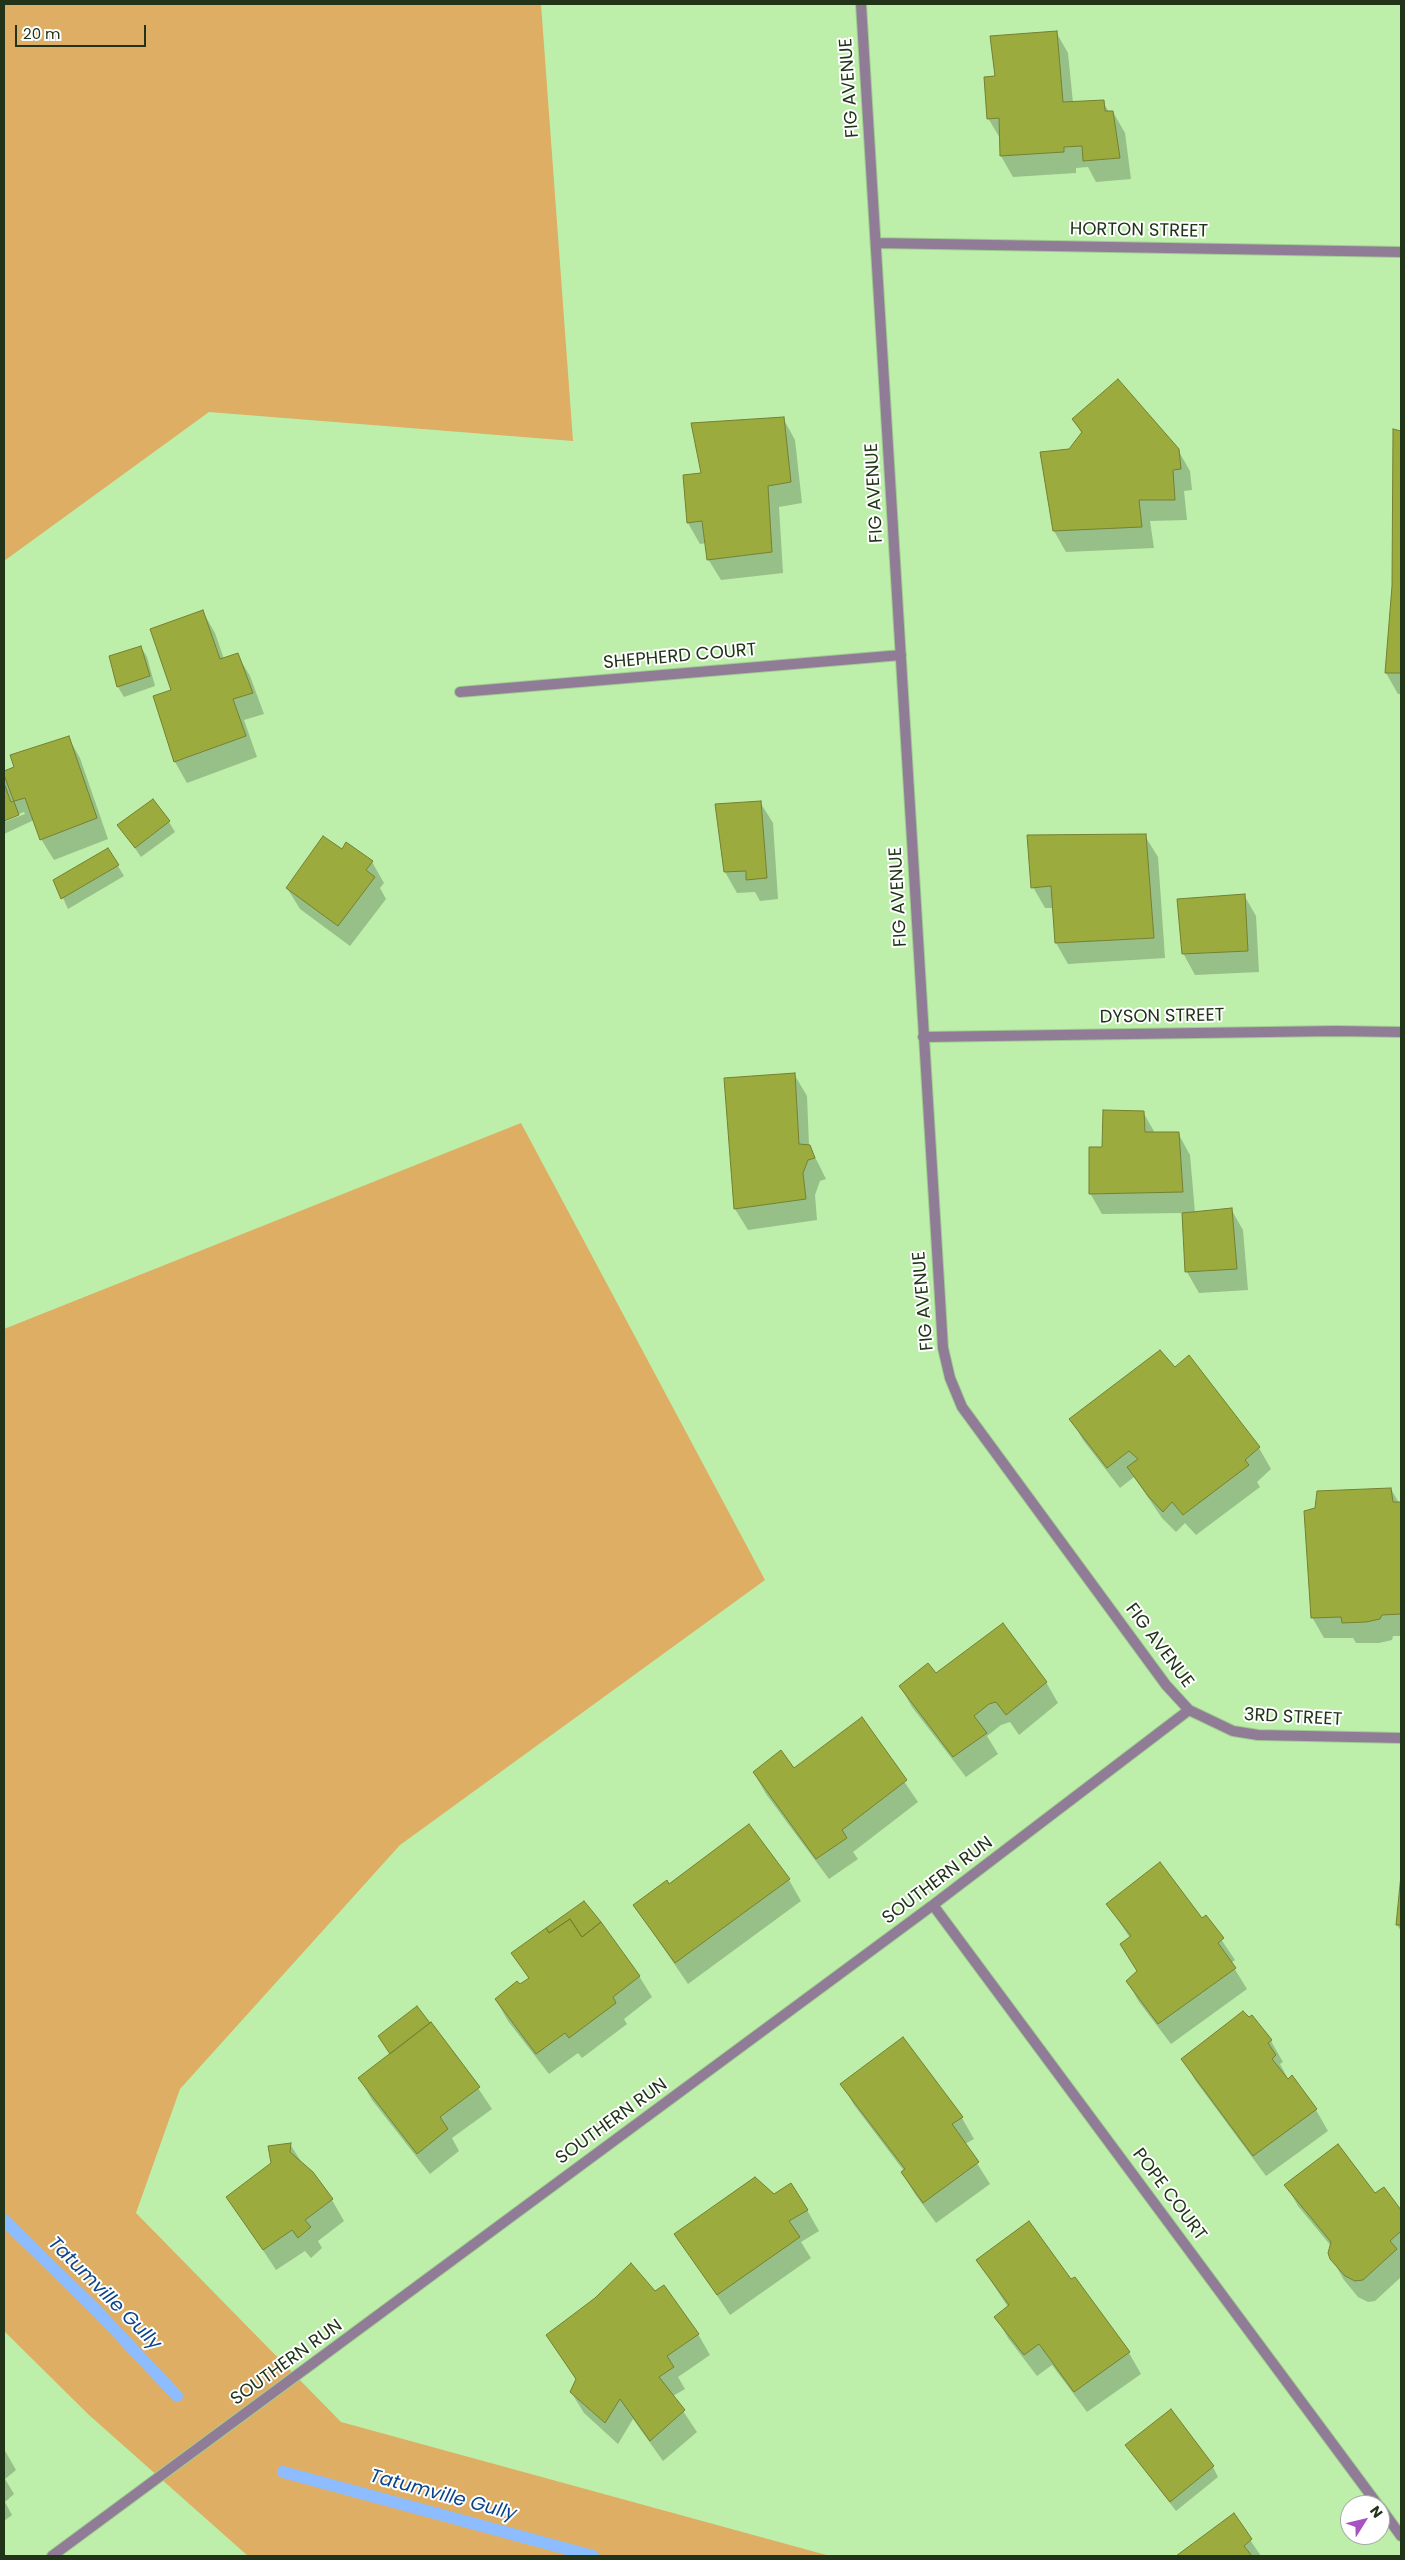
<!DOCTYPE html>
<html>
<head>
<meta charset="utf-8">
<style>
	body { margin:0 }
	#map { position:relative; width:1405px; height:2560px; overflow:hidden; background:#bdefaa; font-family:Poppins,sans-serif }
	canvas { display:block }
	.frame { position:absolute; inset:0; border:5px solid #213419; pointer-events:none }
	.north { position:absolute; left:1340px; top:2495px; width:50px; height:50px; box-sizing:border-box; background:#fff; border:1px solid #a6aea3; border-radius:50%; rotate:54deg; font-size:14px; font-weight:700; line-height:20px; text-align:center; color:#213419 }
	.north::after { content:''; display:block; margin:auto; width:18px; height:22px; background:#a753c2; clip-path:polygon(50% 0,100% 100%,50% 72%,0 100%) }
	.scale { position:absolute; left:15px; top:25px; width:131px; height:22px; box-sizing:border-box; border:2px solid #213419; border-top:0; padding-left:6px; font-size:15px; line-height:18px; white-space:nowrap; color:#213419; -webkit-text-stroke:4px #fff; paint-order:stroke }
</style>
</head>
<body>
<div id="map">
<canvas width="1405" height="2560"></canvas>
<div class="frame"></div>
<div class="north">N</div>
<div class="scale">20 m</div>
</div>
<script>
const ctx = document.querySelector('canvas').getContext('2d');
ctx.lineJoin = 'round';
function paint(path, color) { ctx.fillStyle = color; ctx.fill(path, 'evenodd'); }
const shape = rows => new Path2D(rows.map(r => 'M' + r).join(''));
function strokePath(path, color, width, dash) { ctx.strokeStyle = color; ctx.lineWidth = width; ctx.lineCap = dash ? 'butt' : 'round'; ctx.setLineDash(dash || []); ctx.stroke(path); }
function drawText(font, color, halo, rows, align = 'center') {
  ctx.font = font + ' Poppins,sans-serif'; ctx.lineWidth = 4; ctx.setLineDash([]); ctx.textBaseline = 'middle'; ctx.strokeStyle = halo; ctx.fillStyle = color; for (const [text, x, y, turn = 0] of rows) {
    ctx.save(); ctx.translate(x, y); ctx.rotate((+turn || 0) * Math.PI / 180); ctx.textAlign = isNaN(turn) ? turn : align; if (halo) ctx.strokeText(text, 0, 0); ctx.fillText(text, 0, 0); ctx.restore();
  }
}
const green = shape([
	[4,4,541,4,573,441,209,412,4,561],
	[521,1123,765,1580,400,1845,180,2089,136,2213,341,2422,830,2556,248,2556,89,2415,4,2331,4,1329]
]);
const shadow = shape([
	[1056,32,1068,53,1073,103,1103,102,1109,112,1113,112,1125,133,1131,179,1096,182,1088,167,1076,168,1076,173,1013,177,1001,156,1001,140,988,118,996,77],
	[783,418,795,440,802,503,779,507,783,573,721,580,708,559,706,543,700,544,688,523,703,474],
	[1074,420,1178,450,1190,471,1192,490,1184,491,1187,520,1150,521,1154,548,1066,552,1054,531,1069,450,1082,434],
	[1394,430,1401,433,1401,694,1398,694,1386,673,1393,586],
	[203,612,215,633,224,659,237,654,250,676,264,714,244,720,257,757,187,783,175,762,154,697,173,690],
	[141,647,147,657,155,686,124,697,118,687,111,657],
	[68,737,80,758,108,839,54,860,41,839,34,820,4,834,4,822,25,814,24,812,4,820,4,772,16,768],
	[760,802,773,823,778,899,760,901,755,892,737,893,725,872],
	[169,822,175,832,141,857,119,825],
	[1145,836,1158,857,1165,958,1068,964,1056,943,1054,908,1045,908,1033,887],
	[108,850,124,876,68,909,55,880],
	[342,850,372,862,384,883,380,888,386,899,350,946,300,909,287,888],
	[1244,895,1256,916,1259,972,1195,975,1183,953],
	[794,1074,807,1096,809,1145,826,1179,820,1181,815,1195,817,1220,748,1230,735,1209],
	[1143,1112,1155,1133,1178,1133,1190,1155,1195,1213,1231,1209,1243,1230,1248,1290,1199,1293,1187,1272,1184,1213,1102,1214,1090,1193,1103,1148],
	[1174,1369,1259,1448,1271,1469,1257,1482,1260,1487,1196,1535,1185,1523,1176,1532,1162,1518,1134,1477,1120,1488,1083,1440,1071,1419],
	[1391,1489,1399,1503,1401,1503,1401,1636,1393,1636,1392,1640,1379,1643,1356,1643,1353,1638,1324,1638,1312,1617,1316,1509],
	[1046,1682,1058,1703,1019,1735,1010,1722,1001,1725,987,1736,998,1754,966,1777,912,1707,900,1686],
	[862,1719,918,1802,853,1852,858,1859,829,1879,766,1794,754,1773,794,1769],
	[749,1826,789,1880,801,1901,688,1984,634,1905,669,1885],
	[1401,1887,1401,1931,1397,1925],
	[1108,1905,1202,1920,1206,1917,1235,1960,1231,1963,1247,1989,1171,2044,1139,2002,1127,1981,1138,1972,1121,1945,1130,1938],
	[512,1953,639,1976,652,1997,624,2019,627,2024,582,2058,578,2053,549,2074,508,2021,496,2000,529,1979],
	[903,2039,962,2118,974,2139,965,2144,990,2184,936,2223,915,2194,902,2173,904,2171,854,2105,842,2084],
	[1271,2041,1283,2062,1280,2064,1287,2077,1286,2079,1316,2110,1328,2131,1266,2176,1195,2080,1183,2059],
	[391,2054,456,2055,492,2109,452,2138,459,2151,430,2174,372,2100,360,2079],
	[290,2144,302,2163,332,2200,344,2221,318,2241,322,2248,311,2258,305,2251,276,2270,228,2197,273,2164],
	[1286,2185,1375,2195,1384,2188,1401,2212,1401,2277,1375,2301,1368,2302,1358,2297,1344,2280,1332,2259,1331,2246,1298,2206],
	[774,2196,807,2210,819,2231,801,2242,811,2258,730,2315,676,2234],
	[978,2261,1070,2281,1129,2353,1141,2374,1087,2412,1052,2365,1037,2376,1008,2338,996,2317,1008,2307],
	[655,2293,698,2334,710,2355,678,2377,685,2389,673,2396,697,2432,663,2461,633,2419,618,2444,584,2413,571,2392,577,2381,547,2335],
	[4,2449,16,2470,5,2479,14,2494,5,2502,12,2515,4,2521],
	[1133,2455,1213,2467,1218,2477,1176,2511],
	[1233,2515,1261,2556,1178,2556]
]);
const stream = shape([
	[4,2220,98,2312,177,2396],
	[283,2472,593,2556]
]);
const building = shape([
	[1057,31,1063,102,1104,100,1105,111,1113,111,1120,158,1083,161,1082,146,1064,147,1064,152,1000,156,999,118,987,119,984,77,995,76,990,36,1057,31],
	[1118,379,1179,449,1181,469,1173,470,1175,500,1139,500,1142,527,1053,531,1040,452,1069,449,1082,432,1072,419,1118,379],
	[784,417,791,482,768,486,772,552,707,560,702,521,687,523,683,475,701,473,691,423,784,417],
	[1393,429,1401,431,1401,673,1385,673,1392,586,1393,429],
	[203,610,220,659,238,653,253,693,233,699,246,736,174,762,153,696,171,690,150,629,203,610],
	[141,646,150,676,117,687,109,656,141,646],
	[69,736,97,818,40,840,25,798,11,802,4,783,4,771,14,767,10,755,69,736],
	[4,775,19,815,4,821,4,775],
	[153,799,170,821,135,848,117,825,153,799],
	[761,801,767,878,746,880,746,871,724,872,715,804,761,801],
	[1146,834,1154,938,1055,943,1051,886,1031,888,1027,835,1146,834],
	[323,836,342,849,346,842,373,861,366,870,375,877,338,926,286,888,323,836],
	[108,848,119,865,61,899,53,880,108,848],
	[1245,894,1248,951,1182,954,1177,899,1245,894],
	[795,1073,799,1144,810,1145,815,1158,808,1160,803,1173,806,1199,734,1209,724,1078,795,1073],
	[1103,1110,1144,1111,1145,1132,1179,1132,1183,1192,1089,1194,1089,1147,1102,1147,1103,1110],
	[1232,1208,1237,1269,1185,1272,1182,1213,1232,1208],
	[1160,1350,1175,1367,1189,1355,1260,1447,1245,1460,1249,1465,1183,1515,1172,1502,1163,1512,1149,1497,1127,1467,1138,1459,1129,1451,1107,1468,1069,1419,1160,1350],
	[1391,1488,1393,1502,1401,1502,1401,1614,1382,1615,1380,1619,1366,1622,1342,1623,1341,1617,1311,1618,1304,1511,1315,1508,1317,1491,1391,1488],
	[1003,1623,1047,1682,1006,1715,996,1702,989,1704,974,1716,987,1733,953,1757,899,1686,928,1663,936,1673,1003,1623],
	[862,1717,907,1780,842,1830,847,1838,816,1859,753,1772,781,1750,794,1768,862,1717],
	[749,1824,790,1879,675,1963,633,1905,667,1880,669,1884,749,1824],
	[1160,1862,1202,1918,1206,1915,1224,1938,1218,1943,1236,1968,1158,2024,1126,1981,1137,1971,1120,1944,1131,1936,1106,1904,1160,1862],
	[1401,1875,1401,1925,1396,1925,1401,1875],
	[584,1901,601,1922,582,1937,570,1919,549,1933,546,1928,584,1901],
	[570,1919,582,1937,601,1922,640,1976,613,1997,616,2003,569,2038,565,2033,536,2054,495,1999,517,1981,520,1984,529,1978,511,1953,546,1928,549,1933,570,1919],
	[417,2006,430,2023,390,2054,378,2036,417,2006],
	[1243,2011,1249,2017,1252,2015,1272,2040,1268,2043,1276,2055,1272,2059,1288,2079,1292,2075,1317,2109,1253,2156,1181,2059,1243,2011],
	[431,2022,480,2087,440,2117,448,2129,417,2154,358,2078,431,2022],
	[903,2037,963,2117,952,2124,979,2162,923,2203,901,2172,905,2169,840,2084,903,2037],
	[291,2143,290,2152,313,2172,333,2199,305,2220,311,2227,298,2238,292,2230,263,2250,226,2197,271,2163,268,2146,291,2143],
	[1338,2144,1375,2193,1384,2187,1401,2210,1401,2231,1390,2241,1397,2249,1363,2280,1355,2281,1345,2276,1330,2259,1328,2253,1331,2242,1284,2185,1338,2144],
	[755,2177,774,2194,791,2183,808,2210,789,2221,800,2237,717,2295,674,2234,755,2177],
	[1029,2221,1071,2279,1075,2277,1130,2352,1074,2392,1039,2344,1024,2355,994,2317,1009,2305,976,2260,1029,2221],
	[631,2263,655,2291,664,2285,699,2334,667,2356,674,2367,659,2377,685,2410,650,2441,620,2399,605,2423,570,2392,576,2379,546,2335,595,2298,631,2263],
	[1171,2409,1214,2466,1170,2502,1125,2445,1171,2409],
	[1234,2513,1252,2539,1244,2546,1252,2556,1176,2556,1234,2513]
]);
const street = shape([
	[861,4,943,1348,950,1378,962,1407,1166,1685,1189,1710,1233,1731,1258,1735,1401,1738],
	[876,243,1401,252],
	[460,692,901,655],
	[923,1037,1335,1031,1401,1032],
	[933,1905,1378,2505],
	[1380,2507,1401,2536],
	[52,2556,933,1905,1189,1710]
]);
const streetNames = [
	["FIG AVENUE",850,88,-94],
	["HORTON STREET",1139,231,1],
	["FIG AVENUE",875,493,-93],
	["SHEPHERD COURT",680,657,-5],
	["FIG AVENUE",899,897,-93],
	["DYSON STREET",1162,1017,-1],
	["FIG AVENUE",924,1301,-95],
	["FIG AVENUE",1159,1646,53],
	["3RD STREET",1293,1718,3],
	["SOUTHERN RUN",938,1881,-37],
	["SOUTHERN RUN",612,2122,-36],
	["POPE COURT",1169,2195,53],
	["SOUTHERN RUN",287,2363,-36]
];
const waterNames = [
	["Tatumville Gully",104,2294,45],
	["Tatumville Gully",443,2496,15]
];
paint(green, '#ddae64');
paint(shadow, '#0003');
strokePath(stream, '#8dbcff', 12);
paint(building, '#9bab3d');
strokePath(building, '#748032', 1);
strokePath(street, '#a1cd90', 12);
strokePath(street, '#907c97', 10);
drawText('18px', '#213419', '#fff', streetNames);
drawText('italic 19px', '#0a448c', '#fff', waterNames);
</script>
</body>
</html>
